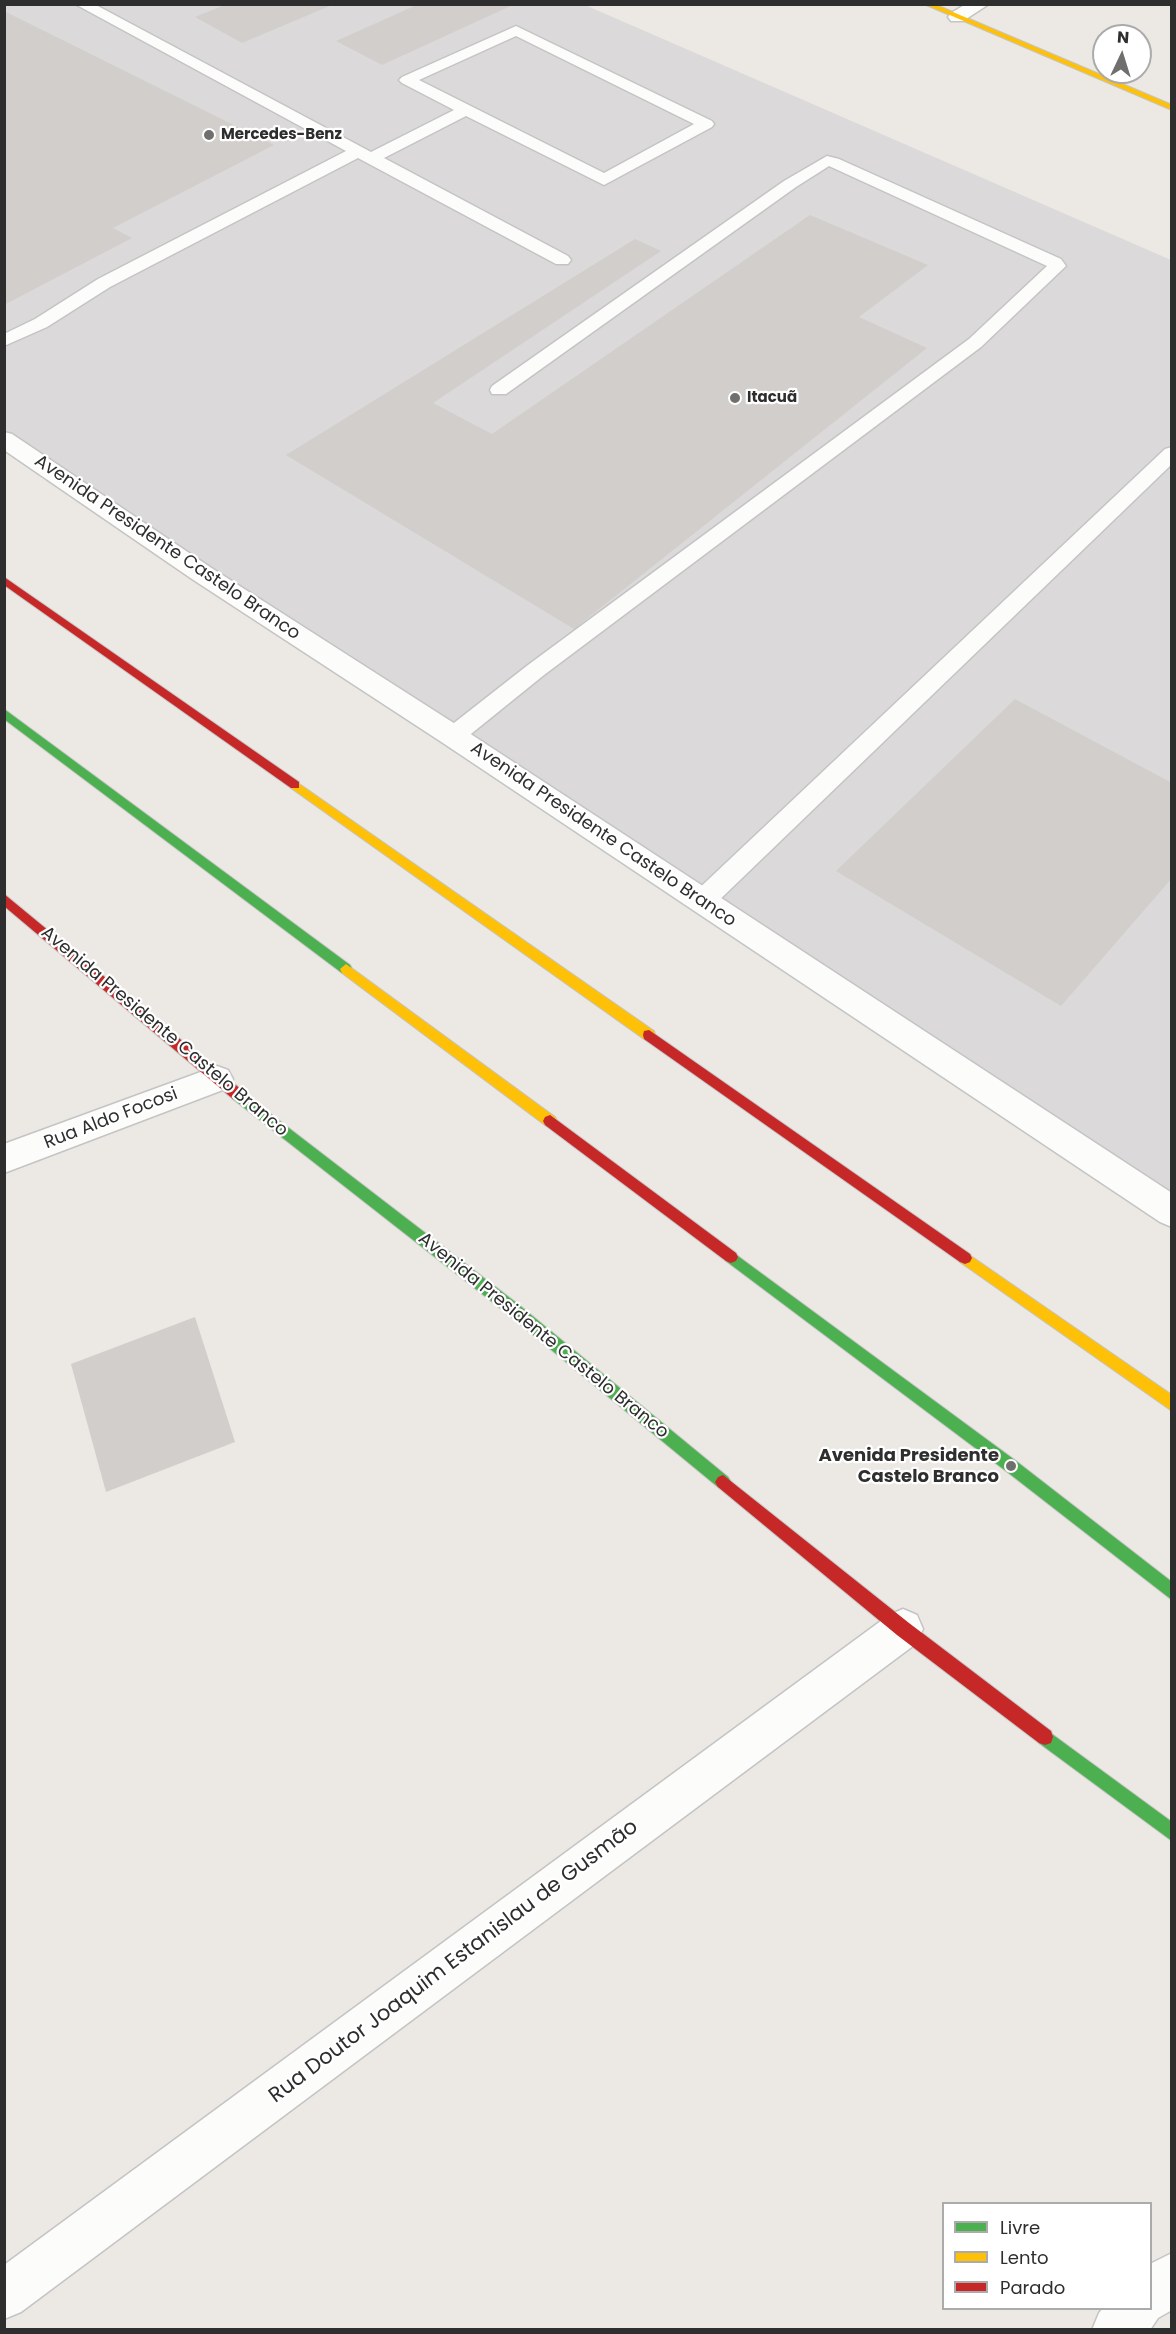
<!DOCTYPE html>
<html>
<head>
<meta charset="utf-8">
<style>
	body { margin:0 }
	#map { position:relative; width:1176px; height:2334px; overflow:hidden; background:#ece8e4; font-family:Poppins,sans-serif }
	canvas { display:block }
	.frame { position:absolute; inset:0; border:6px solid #2e2e2e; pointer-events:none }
	.legend { position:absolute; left:942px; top:2202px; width:210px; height:108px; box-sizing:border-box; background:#fff; border:2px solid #ababab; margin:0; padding:8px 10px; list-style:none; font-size:18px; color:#2e2e2e }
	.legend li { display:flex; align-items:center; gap:12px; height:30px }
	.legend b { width:30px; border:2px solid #ababab }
	.north { position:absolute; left:1092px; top:24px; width:60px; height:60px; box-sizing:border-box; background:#fff; border:2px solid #ababab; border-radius:50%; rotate:4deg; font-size:16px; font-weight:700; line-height:24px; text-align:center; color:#2e2e2e }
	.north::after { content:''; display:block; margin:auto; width:21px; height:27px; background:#706f6e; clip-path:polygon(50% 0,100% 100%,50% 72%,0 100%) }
</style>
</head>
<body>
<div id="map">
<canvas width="1176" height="2334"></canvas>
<div class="frame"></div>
<ul class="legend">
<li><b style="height:8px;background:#4caf50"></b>Livre</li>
<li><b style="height:8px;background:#ffc107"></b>Lento</li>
<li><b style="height:8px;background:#c62828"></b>Parado</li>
</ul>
<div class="north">N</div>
</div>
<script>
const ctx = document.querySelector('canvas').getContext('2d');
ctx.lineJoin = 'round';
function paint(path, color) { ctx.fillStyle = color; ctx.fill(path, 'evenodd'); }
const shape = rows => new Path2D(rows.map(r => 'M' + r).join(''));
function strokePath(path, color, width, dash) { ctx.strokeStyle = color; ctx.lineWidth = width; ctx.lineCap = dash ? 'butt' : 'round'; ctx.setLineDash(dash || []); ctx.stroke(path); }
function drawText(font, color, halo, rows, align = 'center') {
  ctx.font = font + ' Poppins,sans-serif'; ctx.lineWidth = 4.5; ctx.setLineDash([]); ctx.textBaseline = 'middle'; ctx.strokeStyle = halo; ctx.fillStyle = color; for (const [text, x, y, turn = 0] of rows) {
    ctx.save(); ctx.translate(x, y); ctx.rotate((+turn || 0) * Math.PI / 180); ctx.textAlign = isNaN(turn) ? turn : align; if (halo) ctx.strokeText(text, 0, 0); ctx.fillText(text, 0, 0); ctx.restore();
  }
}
const industrial = shape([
	[5,5,585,5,1171,260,1171,1212,5,439]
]);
const building = shape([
	[227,4,332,4,332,5,242,43,195,17],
	[419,4,515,4,382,65,336,41],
	[4,11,274,145,113,228,132,238,4,305],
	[810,215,928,265,859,317,927,348,574,629,286,455,635,239,661,251,433,403,492,434],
	[1015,699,1172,783,1172,878,1061,1006,836,871],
	[195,1317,235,1442,106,1492,71,1364]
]);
const lane = shape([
	[75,4,94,4,371,152,454,110,402,83,399,80,402,77,516,26,712,121,714,124,712,127,604,185,466,116,384,158,568,256,571,260,568,264,556,264,358,158,110,287,47,327,4,346,4,334,35,319,98,279,346,151,75,4],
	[516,36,694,124,604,173,419,80,516,36],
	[827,156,839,159,1061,259,1066,266,981,347,544,675,461,742,453,744,445,742,442,736,445,730,528,665,969,339,1047,266,829,166,796,187,506,394,492,394,490,390,492,386,784,181,827,156],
	[1172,447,1172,464,711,908,702,910,693,908,690,901,693,894,1165,449,1172,447]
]);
const street = shape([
	[966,4,989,4,963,21,951,21,948,17,951,13,966,4],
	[4,432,12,434,210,567,463,729,1172,1193,1172,1227,1160,1222,443,743,192,579,4,450,4,432],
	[217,1066,228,1070,233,1079,228,1088,4,1173,4,1144,217,1066],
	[903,1609,917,1615,923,1629,917,1643,21,2312,4,2319,4,2265,889,1615,903,1609],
	[1172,2253,1172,2310,1158,2318,1150,2330,1092,2330,1099,2313,1103,2308,1150,2308,1150,2264,1172,2253]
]);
const fast = shape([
	[4,709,350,965,352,969,350,973,342,973,4,719,4,709],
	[238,1089,519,1305,728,1477,731,1482,728,1487,723,1489,718,1487,509,1315,233,1099,231,1095,233,1091,238,1089],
	[731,1251,1016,1461,1172,1582,1172,1600,1006,1471,726,1261,724,1257,726,1253,731,1251],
	[1045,1729,1172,1822,1172,1841,1039,1743,1037,1737,1039,1731,1045,1729]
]);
const slow = shape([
	[924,4,934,4,1172,105,1172,110,924,4],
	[295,781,654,1031,655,1035,654,1039,644,1039,291,788,291,782,295,781],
	[346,964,555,1117,557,1121,555,1125,545,1125,342,973,340,969,346,964],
	[965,1252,1172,1395,1172,1411,960,1262,958,1258,960,1254,965,1252]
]);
const jam = shape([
	[4,577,299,782,299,788,291,788,4,585,4,577],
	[4,894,243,1091,245,1095,243,1099,233,1099,4,906,4,894],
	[649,1030,970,1254,972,1258,970,1262,965,1264,960,1262,644,1039,643,1035,644,1031,649,1030],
	[550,1115,736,1253,738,1257,736,1261,731,1263,726,1261,545,1125,543,1121,545,1117,550,1115],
	[723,1475,909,1623,1051,1731,1053,1737,1051,1743,1045,1745,1039,1743,897,1635,718,1487,715,1482,718,1477,723,1475]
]);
const markers = [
	[209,135,6,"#706f6e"],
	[735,398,6,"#706f6e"],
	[1011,1466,6,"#706f6e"]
];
const farPoinames = [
	["Mercedes-Benz",221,135],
	["Itacuã",747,398]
];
const streetNames = [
	["Avenida Presidente Castelo Branco",167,548,34],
	["Avenida Presidente Castelo Branco",603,835,34],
	["Avenida Presidente Castelo Branco",164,1032,40],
	["Rua Aldo Focosi",111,1119,-21],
	["Avenida Presidente Castelo Branco",543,1336,39]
];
const poiNames = [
	["Avenida Presidente",999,1456],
	["Castelo Branco",999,1477]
];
const nearStreetnames = [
	["Rua Doutor Joaquim Estanislau de Gusmão",454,1962,-37]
];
paint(industrial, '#dcd9db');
paint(building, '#d1cecb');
strokePath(lane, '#c5c4c5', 3);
strokePath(street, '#c5c4c5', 3);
strokePath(fast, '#c5c4c5', 2);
strokePath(slow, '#c5c4c5', 2);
strokePath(jam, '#c5c4c5', 2);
paint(lane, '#fcfcfb');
paint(street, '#fcfcfb');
paint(fast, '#4caf50');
paint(slow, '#ffc107');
paint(jam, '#c62828');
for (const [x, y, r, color] of markers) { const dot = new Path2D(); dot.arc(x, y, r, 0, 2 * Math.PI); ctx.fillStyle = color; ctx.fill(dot); strokePath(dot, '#fff', 2); }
drawText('bold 15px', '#2e2e2e', '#fff', farPoinames, 'left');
drawText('18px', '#2e2e2e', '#fff', streetNames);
drawText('bold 18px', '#2e2e2e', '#fff', poiNames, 'right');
drawText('21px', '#2e2e2e', '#fff', nearStreetnames);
</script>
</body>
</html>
